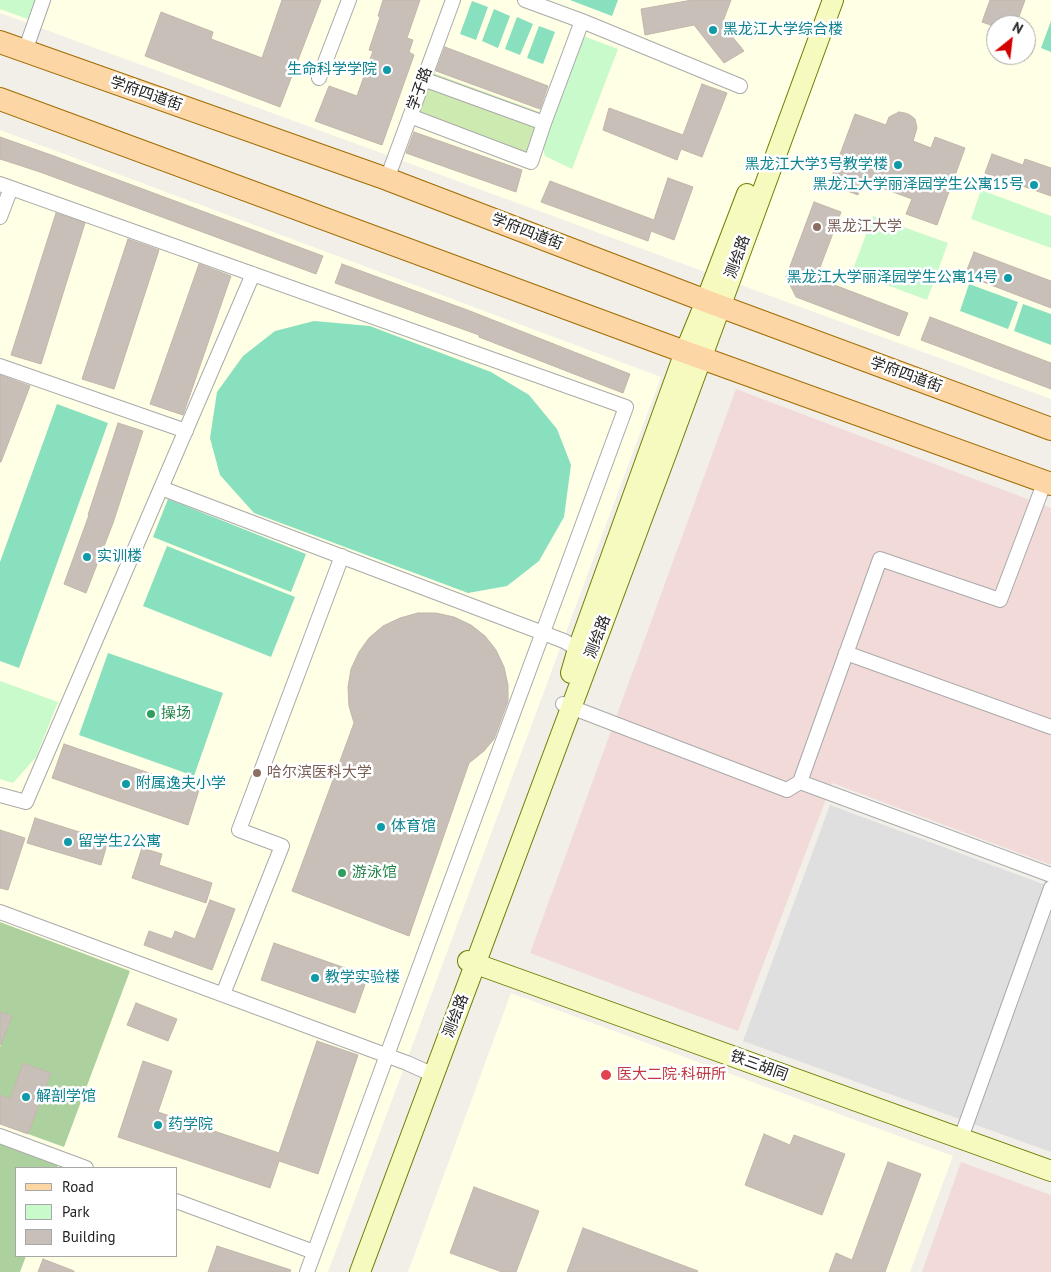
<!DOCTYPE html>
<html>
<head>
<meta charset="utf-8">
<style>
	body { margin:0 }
	#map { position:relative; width:1051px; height:1272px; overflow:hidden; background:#f2efe9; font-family:"PT Sans",sans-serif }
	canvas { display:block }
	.legend { position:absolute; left:15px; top:1167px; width:162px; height:90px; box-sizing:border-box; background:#fff; border:1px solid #a7a7a7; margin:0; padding:6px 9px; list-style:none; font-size:15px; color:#222 }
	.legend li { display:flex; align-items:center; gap:10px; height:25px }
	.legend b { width:25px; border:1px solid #a7a7a7 }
	.north { position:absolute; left:986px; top:15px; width:50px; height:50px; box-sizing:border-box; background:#fff; border:1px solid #a7a7a7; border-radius:50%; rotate:29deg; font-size:14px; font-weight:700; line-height:20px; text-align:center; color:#222 }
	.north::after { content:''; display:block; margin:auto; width:18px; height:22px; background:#d40000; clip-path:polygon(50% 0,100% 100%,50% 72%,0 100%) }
</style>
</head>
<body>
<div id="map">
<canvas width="1051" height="1272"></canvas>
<ul class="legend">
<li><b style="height:6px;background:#fcd6a4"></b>Road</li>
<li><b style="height:14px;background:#c8facc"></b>Park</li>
<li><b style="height:14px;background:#c7bfb8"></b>Building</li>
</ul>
<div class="north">N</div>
</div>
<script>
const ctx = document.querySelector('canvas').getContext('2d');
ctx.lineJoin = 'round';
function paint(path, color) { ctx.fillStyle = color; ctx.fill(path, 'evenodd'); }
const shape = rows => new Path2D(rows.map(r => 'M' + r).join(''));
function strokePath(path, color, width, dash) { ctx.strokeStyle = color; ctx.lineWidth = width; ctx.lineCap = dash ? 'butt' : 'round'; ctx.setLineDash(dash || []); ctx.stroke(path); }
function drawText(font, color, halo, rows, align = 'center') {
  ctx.font = font + ' "PT Sans","Noto Sans SC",sans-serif'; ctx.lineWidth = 5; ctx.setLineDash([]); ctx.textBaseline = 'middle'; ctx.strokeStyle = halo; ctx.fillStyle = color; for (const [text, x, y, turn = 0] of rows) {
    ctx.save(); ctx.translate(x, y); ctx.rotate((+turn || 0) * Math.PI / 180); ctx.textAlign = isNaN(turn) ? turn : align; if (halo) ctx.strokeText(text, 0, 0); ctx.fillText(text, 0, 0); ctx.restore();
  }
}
const residential = shape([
	[830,805,1051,887,1051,1152,743,1041]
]);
const commercial = shape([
	[736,389,1051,508,1051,865,832,783,738,1031,530,953],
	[961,1162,1051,1195,1051,1272,922,1272]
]);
const education = shape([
	[0,0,1051,0,1051,399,0,13],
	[996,25,1026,25,1026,55,996,55],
	[0,130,661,377,328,1272,0,1272],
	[16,1168,176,1168,176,1256,16,1256],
	[511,993,953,1156,910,1272,408,1272]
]);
const grass = shape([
	[433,73,542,113,528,157,418,116]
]);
const forest = shape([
	[0,922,130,971,64,1147,28,1134,51,1073,23,1063,10,1099,0,1095,0,1047,12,1016,0,1012],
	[0,1144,58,1165,57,1168,16,1168,16,1256,26,1256,20,1272,0,1272]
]);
const park = shape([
	[0,0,35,0,28,19,0,9],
	[583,36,618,49,572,169,545,156,541,140],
	[981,190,1051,216,1051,248,971,219],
	[873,216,948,243,927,300,852,272],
	[0,681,58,702,36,757,13,783,0,779]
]);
const pitch = shape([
	[570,0,618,0,612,16],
	[472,1,488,7,476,40,460,34],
	[494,9,510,16,498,48,482,41],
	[517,17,533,24,520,55,505,49],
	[1051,21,1051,52,1041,48],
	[539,26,555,32,543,64,527,58],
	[969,284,1018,302,1008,329,960,311],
	[1023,304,1051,314,1051,345,1014,331],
	[314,321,370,326,491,372,529,395,557,429,571,465,564,517,539,561,507,586,468,593,254,513,220,475,210,438,217,392,243,356,275,331],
	[57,404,108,423,19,668,0,661,0,562],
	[168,499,306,554,291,592,153,537],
	[167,546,295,597,271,657,143,606],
	[108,653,223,693,194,776,79,735]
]);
const building = shape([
	[282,0,321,0,280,107,145,56,161,12,213,32,211,39,262,58,282,0],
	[383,0,420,0,407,38,413,40,409,52,414,55,382,145,315,121,329,86,357,96,373,51,369,50,380,17,378,16,383,0],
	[692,0,731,0,722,24,744,51,724,63,694,25,645,35,641,9,692,0],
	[990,0,1025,0,1016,25,996,25,996,27,982,22,990,0],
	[445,47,548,86,540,109,436,71,445,47],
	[702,84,727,93,702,157,681,149,677,160,603,130,609,108,683,135,702,84],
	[899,112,905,113,910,115,915,119,917,128,913,141,931,148,935,137,965,148,937,225,906,214,912,199,863,181,858,195,829,184,855,114,886,125,889,117,899,112],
	[414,132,522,170,516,192,406,153,414,132],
	[0,137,54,156,323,256,316,274,40,172,0,159,0,137],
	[992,154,1023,165,1025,159,1051,168,1051,196,985,173,992,154],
	[668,178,693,187,674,240,651,231,648,241,541,202,550,181,654,220,668,178],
	[814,202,841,212,816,278,908,313,899,336,796,297,786,277,814,202],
	[56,213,85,223,41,364,11,355,56,213],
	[128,239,159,250,114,389,82,379,128,239],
	[974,252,1051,281,1051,308,965,275,974,252],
	[199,264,231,276,183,415,150,404,199,264],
	[342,264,470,311,630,374,623,393,479,337,479,335,335,283,342,264],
	[930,317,1051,363,1051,389,921,340,930,317],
	[0,375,30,386,1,462,0,462,0,375],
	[118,423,143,431,113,523,86,593,64,584,89,515,88,515,118,423],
	[418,613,436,613,454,617,471,625,485,636,496,650,504,667,508,685,508,701,494,739,484,751,469,763,409,936,292,891,354,723,349,706,348,687,351,669,359,652,369,638,383,626,400,618,418,613],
	[64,744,199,790,188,825,52,778,64,744],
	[35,818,108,841,101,865,27,843,35,818],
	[0,830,25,838,8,890,0,888,0,830],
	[142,848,162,854,159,865,212,883,206,903,132,878,142,848],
	[210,900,235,909,212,970,144,945,149,931,172,939,175,931,195,939,210,900],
	[274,943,368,976,355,1013,261,980,274,943],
	[136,1003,177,1019,168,1041,127,1025,136,1003],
	[0,1012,12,1016,1,1045,0,1044,0,1012],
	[317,1041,358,1055,318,1174,279,1161,270,1188,118,1137,143,1061,172,1071,158,1112,279,1153,317,1041],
	[23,1063,51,1073,28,1134,0,1124,0,1095,10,1099,23,1063],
	[764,1134,790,1145,794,1135,845,1154,822,1215,745,1185,764,1134],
	[888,1162,921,1174,885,1272,829,1272,836,1253,852,1260,888,1162],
	[474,1187,539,1211,516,1272,502,1272,450,1253,474,1187],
	[583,1228,698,1271,697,1272,567,1272,583,1228],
	[217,1246,291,1270,290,1272,208,1272,217,1246],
	[43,1259,74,1271,74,1272,38,1272,43,1259]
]);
const street = shape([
	[525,0,582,21,544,123],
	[582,21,740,86],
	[25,51,43,0],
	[319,78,349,0],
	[410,116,531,162,544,123,423,79],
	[387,179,453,0],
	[0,184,626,407,307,1272],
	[0,217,11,188],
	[0,366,186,431],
	[161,488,543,633,564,641,578,649],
	[846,653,1051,727],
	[563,704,787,790,800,782,1051,875],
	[800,782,880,559,1000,600,1045,481],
	[0,795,26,802,253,274],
	[0,912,407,1063,427,1072],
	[223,994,282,846,239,830,342,556],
	[0,1136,86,1168],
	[961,1138,1051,888],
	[176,1201,314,1252]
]);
const secondary = shape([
	[571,673,578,649,685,352,706,301,747,194],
	[468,961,1051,1171],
	[360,1272,669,446,833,0]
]);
const primary = shape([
	[0,42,387,179,706,301,1051,429],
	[0,99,685,352,1051,484]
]);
const markers = [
	[713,30,5,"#0f9aa8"],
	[387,70,5,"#0f9aa8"],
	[898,165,5,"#0f9aa8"],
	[1034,185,5,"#0f9aa8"],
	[817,227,5,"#8d6e63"],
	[1008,278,5,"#0f9aa8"],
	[87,557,5,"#0f9aa8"],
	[151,714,5,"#2e9e5b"],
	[257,773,5,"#8d6e63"],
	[126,784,5,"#0f9aa8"],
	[381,827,5,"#0f9aa8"],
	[68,842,5,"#0f9aa8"],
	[342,873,5,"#2e9e5b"],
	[315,978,5,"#0f9aa8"],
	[606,1075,6,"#e0444e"],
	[26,1097,5,"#0f9aa8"],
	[158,1125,5,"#0f9aa8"]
];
const cultureNames = [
	["黑龙江大学综合楼",723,30],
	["生命科学学院",377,70,"right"],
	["黑龙江大学3号教学楼",888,165,"right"],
	["黑龙江大学丽泽园学生公寓15号",1024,185,"right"],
	["黑龙江大学丽泽园学生公寓14号",998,278,"right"],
	["实训楼",97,557],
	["附属逸夫小学",136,784],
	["体育馆",391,827],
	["留学生2公寓",78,842],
	["教学实验楼",325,978],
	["解剖学馆",36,1097],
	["药学院",168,1125]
];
const streetNames = [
	["学子路",420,89,-70],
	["学府四道街",146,94,19],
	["学府四道街",527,232,21],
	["测绘路",738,257,-70],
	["学府四道街",906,375,20],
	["测绘路",598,637,-69],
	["测绘路",456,1016,-69],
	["铁三胡同",759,1066,20]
];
const educationNames = [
	["黑龙江大学",827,227],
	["哈尔滨医科大学",267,773]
];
const leisureNames = [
	["操场",161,714],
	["游泳馆",352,873]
];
const healthNames = [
	["医大二院·科研所",617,1075]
];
paint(residential, '#e0dfdf');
paint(commercial, '#f2dad9');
paint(education, '#ffffe5');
paint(grass, '#cdebb0');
paint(forest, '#add19e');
paint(park, '#c8facc');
paint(pitch, '#88e0be');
paint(building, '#c7bfb8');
strokePath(building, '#c4b6ab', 1);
strokePath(street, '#a9a9a9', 16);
strokePath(secondary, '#707d05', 22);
strokePath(primary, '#a06b00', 24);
strokePath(street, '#fff', 14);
strokePath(secondary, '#f7fabf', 20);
strokePath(primary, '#fcd6a4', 22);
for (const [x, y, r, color] of markers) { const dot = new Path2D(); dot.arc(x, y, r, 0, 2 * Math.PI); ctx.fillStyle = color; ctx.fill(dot); strokePath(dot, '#fff', 2); }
drawText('15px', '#0d838f', '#fff', cultureNames, 'left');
drawText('15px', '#222', '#fff', streetNames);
drawText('15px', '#785e54', '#fff', educationNames, 'left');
drawText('15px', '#27864d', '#fff', leisureNames, 'left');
drawText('15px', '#be3a42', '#fff', healthNames, 'left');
</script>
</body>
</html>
